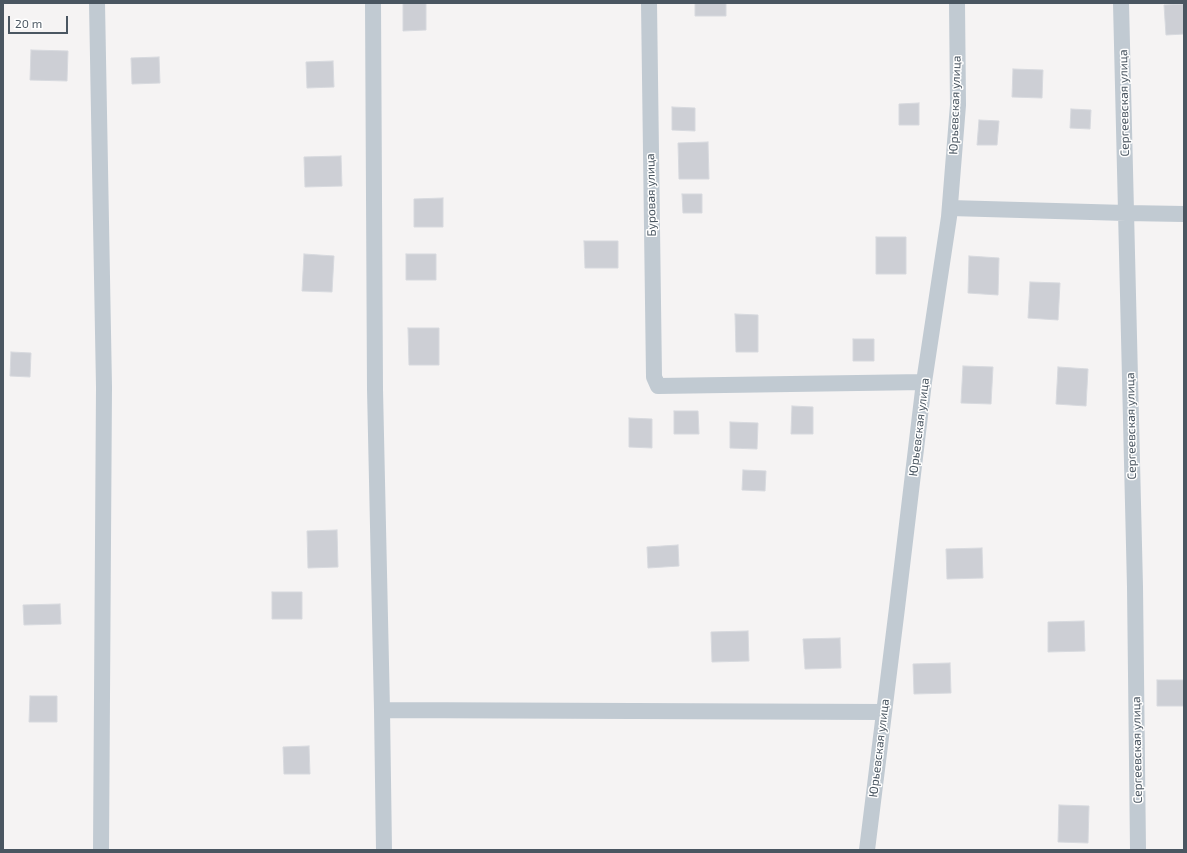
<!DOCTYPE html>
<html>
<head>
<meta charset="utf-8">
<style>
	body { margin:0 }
	#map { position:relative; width:1187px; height:853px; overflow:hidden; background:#f5f3f3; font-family:"Exo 2",sans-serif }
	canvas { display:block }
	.frame { position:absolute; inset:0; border:4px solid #4a5661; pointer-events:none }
	.scale { position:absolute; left:8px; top:16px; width:60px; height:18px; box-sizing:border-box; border:2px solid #4a5661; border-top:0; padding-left:5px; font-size:12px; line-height:14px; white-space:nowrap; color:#4a5661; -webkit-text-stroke:3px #fff; paint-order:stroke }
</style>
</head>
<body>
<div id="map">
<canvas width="1187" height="853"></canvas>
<div class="frame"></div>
<div class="scale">20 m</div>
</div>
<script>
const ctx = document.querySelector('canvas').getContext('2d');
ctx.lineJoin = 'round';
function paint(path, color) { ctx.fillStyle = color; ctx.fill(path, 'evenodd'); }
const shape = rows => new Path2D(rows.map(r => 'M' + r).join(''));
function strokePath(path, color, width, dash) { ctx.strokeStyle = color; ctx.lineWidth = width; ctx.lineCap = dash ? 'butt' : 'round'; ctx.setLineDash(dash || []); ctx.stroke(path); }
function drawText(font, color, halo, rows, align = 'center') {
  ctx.font = font + ' "Exo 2",sans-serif'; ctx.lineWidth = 3; ctx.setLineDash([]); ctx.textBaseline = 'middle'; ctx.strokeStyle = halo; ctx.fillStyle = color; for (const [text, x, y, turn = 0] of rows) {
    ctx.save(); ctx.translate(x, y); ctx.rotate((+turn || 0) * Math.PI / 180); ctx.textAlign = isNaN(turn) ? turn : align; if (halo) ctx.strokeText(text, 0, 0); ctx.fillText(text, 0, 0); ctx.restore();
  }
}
const building = shape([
	[403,3,426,3,426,30,403,31,403,3],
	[695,3,726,3,726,16,695,16,695,3],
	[1184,4,1184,34,1166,35,1164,5,1184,4],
	[31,50,68,51,67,81,30,80,31,50],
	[159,57,160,83,132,84,131,58,159,57],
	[333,61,334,87,307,88,306,62,333,61],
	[1013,69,1043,70,1042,98,1012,97,1013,69],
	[919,103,919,125,899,125,899,104,919,103],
	[672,107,695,108,695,131,672,130,672,107],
	[1071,109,1091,110,1090,129,1070,128,1071,109],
	[979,120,999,121,997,145,977,145,979,120],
	[708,142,709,179,679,179,678,143,708,142],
	[341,156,342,186,305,187,304,157,341,156],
	[682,194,702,194,702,213,683,213,682,194],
	[443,198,443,227,414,227,414,199,443,198],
	[876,237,906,237,906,274,876,274,876,237],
	[584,241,618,241,618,268,585,268,584,241],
	[304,254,334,256,332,292,302,291,304,254],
	[406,254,436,254,436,280,406,280,406,254],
	[969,256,999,258,998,295,968,293,969,256],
	[1030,282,1060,283,1058,320,1028,318,1030,282],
	[735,314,758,315,758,352,736,352,735,314],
	[408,328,439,328,439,365,409,365,408,328],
	[853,339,874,339,874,361,853,361,853,339],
	[11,352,31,353,30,377,10,376,11,352],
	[963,366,993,367,991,404,961,403,963,366],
	[1058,367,1088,369,1086,406,1056,404,1058,367],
	[792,406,813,407,813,434,791,434,792,406],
	[674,411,698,411,699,434,674,434,674,411],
	[629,418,652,419,652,448,629,447,629,418],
	[730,422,758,423,757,449,730,448,730,422],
	[743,470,766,471,765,491,742,490,743,470],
	[337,530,338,567,308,568,307,531,337,530],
	[678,545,679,566,648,568,647,547,678,545],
	[982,548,983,578,947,579,946,549,982,548],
	[272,592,302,592,302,619,272,619,272,592],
	[60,604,61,624,24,625,23,605,60,604],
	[1084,621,1085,651,1048,652,1048,622,1084,621],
	[748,631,749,661,712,662,711,632,748,631],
	[840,638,841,668,805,669,803,639,840,638],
	[950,663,951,693,914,694,913,664,950,663],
	[1157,680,1184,680,1184,706,1157,706,1157,680],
	[30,696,57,696,57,722,29,722,30,696],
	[309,746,310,774,284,774,283,747,309,746],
	[1059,805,1089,806,1088,843,1058,842,1059,805]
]);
const minor = shape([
	[97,3,104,387,101,850],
	[373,3,375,389,382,710,384,850],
	[649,3,654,377,658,386,924,382],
	[1121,3,1135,587,1138,850],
	[950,208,1126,213,1184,214],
	[382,710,884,712],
	[867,850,897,608,924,382,949,217,958,105,957,3]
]);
const streetNames = [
	["Сергеевская улица",1124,103,-91],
	["Юрьевская улица",955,105,-88],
	["Буровая улица",651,195,-91],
	["Сергеевская улица",1131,426,-91],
	["Юрьевская улица",919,427,-83],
	["Юрьевская улица",879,748,-83],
	["Сергеевская улица",1137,750,-91]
];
paint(building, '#cdcfd5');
strokePath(building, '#d7d9de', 1);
strokePath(minor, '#c1cad2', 16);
drawText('12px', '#4a5661', '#fff', streetNames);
</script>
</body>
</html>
